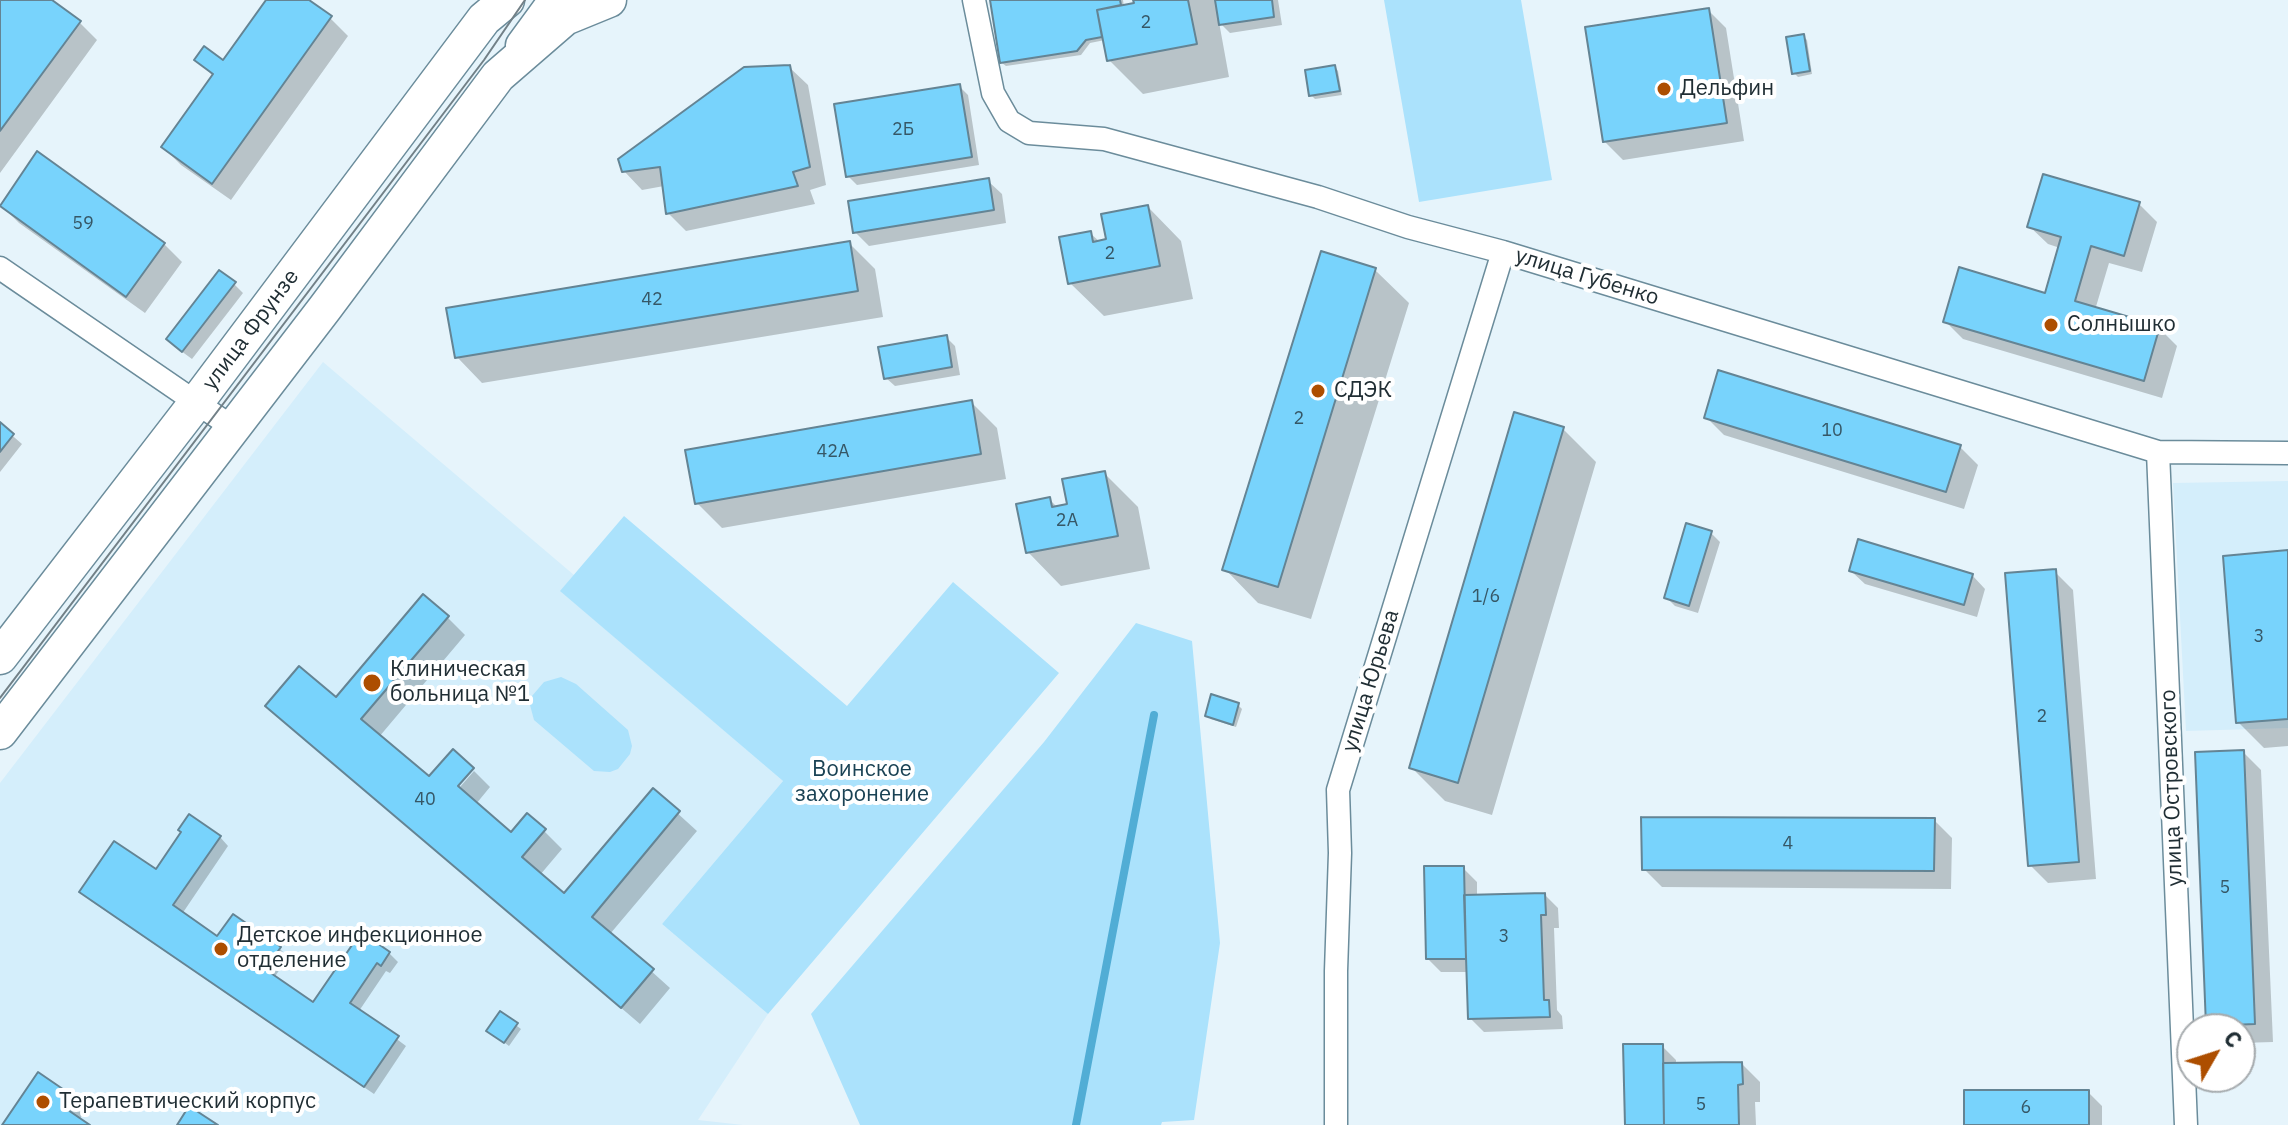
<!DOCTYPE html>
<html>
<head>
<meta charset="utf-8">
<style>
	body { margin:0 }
	#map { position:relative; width:2288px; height:1125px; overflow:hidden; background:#e6f4fb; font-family:"IBM Plex Sans",sans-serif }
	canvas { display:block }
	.north { position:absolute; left:2176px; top:1013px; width:80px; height:80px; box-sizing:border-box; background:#fff; border:2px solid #a6abae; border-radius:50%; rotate:51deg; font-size:22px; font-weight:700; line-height:32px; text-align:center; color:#202e34 }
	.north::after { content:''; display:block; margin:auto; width:28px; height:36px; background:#ad4e00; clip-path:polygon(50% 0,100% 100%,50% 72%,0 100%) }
</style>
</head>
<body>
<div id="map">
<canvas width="2288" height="1125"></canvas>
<div class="north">С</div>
</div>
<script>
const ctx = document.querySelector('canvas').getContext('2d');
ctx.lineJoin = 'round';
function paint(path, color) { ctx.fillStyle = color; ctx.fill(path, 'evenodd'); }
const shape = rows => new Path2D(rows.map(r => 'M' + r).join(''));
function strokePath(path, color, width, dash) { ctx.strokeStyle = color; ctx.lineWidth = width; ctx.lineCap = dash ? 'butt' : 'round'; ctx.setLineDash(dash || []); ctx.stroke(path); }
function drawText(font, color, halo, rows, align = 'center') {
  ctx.font = font + ' "IBM Plex Sans",sans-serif'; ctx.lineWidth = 8; ctx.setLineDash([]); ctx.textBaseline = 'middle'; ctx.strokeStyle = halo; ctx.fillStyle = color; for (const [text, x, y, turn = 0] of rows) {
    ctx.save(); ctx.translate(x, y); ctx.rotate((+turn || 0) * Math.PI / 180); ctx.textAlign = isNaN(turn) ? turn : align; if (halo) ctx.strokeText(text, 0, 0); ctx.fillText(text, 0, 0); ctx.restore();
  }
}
const built = shape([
	[323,362,574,575,561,591,783,781,662,924,768,1014,698,1120,743,1125,0,1125,0,783],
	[2288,481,2288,728,2186,731,2173,483]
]);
const green = shape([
	[1384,0,1521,0,1552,180,1419,202],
	[624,516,847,706,953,582,1059,673,768,1014,662,924,783,781,560,591],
	[1136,623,1192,641,1220,943,1194,1120,1162,1122,1161,1125,860,1125,811,1014,1044,742],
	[561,677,576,684,628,730,632,746,630,754,618,769,610,772,594,771,534,720,530,705,532,696,544,682]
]);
const shadow = shape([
	[3,0,49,0,79,22,97,40,0,173,0,3],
	[269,0,306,0,330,18,348,36,231,200,181,165,163,147,214,77,196,59,224,62],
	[992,0,1123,0,1124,7,1136,4,1135,0,1278,0,1282,25,1230,33,1219,22,1229,77,1143,94,1109,60,1105,40,1090,43,1081,55,1006,66,1002,63],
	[1708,10,1726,28,1744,141,1623,160,1605,142],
	[1803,36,1807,40,1812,74,1798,77,1794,73],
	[789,67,808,85,826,185,810,190,815,204,686,231,668,213,664,186,642,190,624,171],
	[1335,67,1338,71,1342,95,1315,99,1311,95],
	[959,86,968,95,979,165,857,185,848,176],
	[988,181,1002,194,1006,223,869,246,855,232],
	[2139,204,2157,222,2142,272,2109,263,2095,310,2159,328,2177,346,2162,398,1963,339,1945,321,2046,295,2060,248,2048,244,2029,226],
	[1,205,164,244,182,262,145,313,19,223],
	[1148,207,1181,241,1193,299,1104,316,1070,283,1090,233,1100,242,1108,241],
	[849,243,875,269,883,317,482,383,457,357],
	[1375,270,1409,303,1311,619,1258,603,1225,569],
	[234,284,243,293,192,359,177,348],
	[946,337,955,346,960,375,895,386,886,378],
	[971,402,997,428,1006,479,722,528,697,503],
	[1706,417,1960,447,1978,465,1964,509,1724,435],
	[0,425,22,444,0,472],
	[1562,428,1596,462,1492,815,1445,801,1411,767],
	[1104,473,1138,507,1150,569,1061,586,1028,552,1050,500,1058,508,1070,506],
	[1711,533,1720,542,1698,613,1675,606,1666,597],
	[2288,552,2288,746,2264,748,2238,722],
	[1851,571,1972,575,1985,589,1977,617,1865,584],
	[2055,572,2073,590,2096,879,2048,883,2030,865],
	[447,617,465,635,379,737,430,779,453,795,474,771,490,787,476,804,512,834,544,831,562,849,540,875,565,896,653,791,697,831,610,934,670,988,640,1024,268,706,336,700],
	[1238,705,1242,709,1236,727,1211,719,1207,715],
	[2243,752,2261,770,2273,1042,2240,1043,2240,1029,2212,1029,2208,1025],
	[1934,820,1952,838,1951,889,1662,887,1644,869],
	[220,837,228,846,182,914,218,939,279,948,288,957,274,978,314,1004,389,953,398,962,390,973,386,971,359,1011,406,1046,374,1094,91,901,82,892,156,872],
	[1463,868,1477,882,1477,896,1545,895,1558,908,1559,928,1554,928,1557,1010,1562,1016,1563,1029,1484,1032,1470,1018,1469,972,1441,972,1428,959],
	[501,1014,521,1029,509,1046,493,1034],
	[1662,1046,1676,1060,1676,1065,1742,1064,1760,1082,1760,1102,1755,1102,1756,1125,1627,1125],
	[2088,1092,2102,1106,2102,1125,1966,1125],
	[72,1097,85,1111,79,1120,86,1125,4,1125]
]);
const stream = shape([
	[1076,1125,1154,715]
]);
const building = shape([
	[0,0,52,0,81,21,0,131,0,0],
	[266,0,309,0,332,16,212,184,161,147,213,74,194,60,204,46,223,60,266,0],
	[990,0,1120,0,1121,5,1097,10,1102,37,1086,40,1077,51,1000,63,990,0],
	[1133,0,1188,0,1197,44,1107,61,1097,10,1134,3,1133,0],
	[1215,0,1272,0,1274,17,1219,25,1215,0],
	[1709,8,1727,123,1603,142,1585,27,1709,8],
	[1804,34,1810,71,1792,74,1786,37,1804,34],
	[790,65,810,167,793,172,798,186,666,214,660,167,622,172,618,159,744,67,790,65],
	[1335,65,1340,91,1309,96,1305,70,1335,65],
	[960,84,972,157,846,177,834,104,960,84],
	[37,151,165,243,126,297,0,206,37,151],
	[2043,174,2140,202,2124,256,2091,246,2075,301,2160,326,2144,381,1943,322,1959,267,2045,293,2061,237,2027,227,2043,174],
	[989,178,994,210,853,233,848,201,989,178],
	[1148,205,1160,266,1068,284,1059,237,1091,231,1093,242,1106,239,1101,214,1148,205],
	[850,241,858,291,455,358,446,308,850,241],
	[1321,251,1376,268,1278,587,1222,570,1321,251],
	[219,270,236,282,182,352,166,339,219,270],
	[947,335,952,367,884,379,878,347,947,335],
	[1718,370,1961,445,1946,492,1704,418,1718,370],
	[972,400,981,454,695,504,685,450,972,400],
	[1514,412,1564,427,1458,783,1409,768,1514,412],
	[0,422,14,434,0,452,0,422],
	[1105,471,1118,536,1026,553,1016,504,1050,497,1052,507,1067,504,1062,479,1105,471],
	[1686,523,1712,531,1689,606,1664,598,1686,523],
	[1858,539,1973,574,1964,605,1849,571,1858,539],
	[2288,550,2288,719,2236,723,2223,556,2288,550],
	[2056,569,2079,862,2028,866,2005,573,2056,569],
	[423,594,449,616,361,719,429,776,453,749,474,768,458,786,511,832,527,813,546,829,522,857,564,893,653,788,680,811,592,917,654,969,621,1008,265,706,299,666,336,697,423,594],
	[1211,694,1239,703,1233,725,1205,716,1211,694],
	[2244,750,2255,1024,2206,1026,2195,752,2244,750],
	[189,814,221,836,173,905,217,936,233,914,281,947,265,969,313,1002,361,932,390,952,381,966,377,963,350,1003,399,1036,364,1087,79,892,114,841,156,869,181,832,178,830,189,814],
	[1641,817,1935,818,1934,871,1642,870,1641,817],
	[1424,866,1464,866,1466,959,1426,959,1424,866],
	[1545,893,1546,915,1541,915,1544,1000,1549,1000,1550,1017,1468,1019,1464,895,1545,893],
	[500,1011,518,1023,504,1043,486,1031,500,1011],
	[1623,1044,1663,1044,1664,1125,1625,1125,1623,1044],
	[1742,1062,1743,1084,1738,1085,1739,1125,1664,1125,1663,1063,1742,1062],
	[38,1072,73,1096,65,1108,90,1125,2,1125,38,1072],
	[1964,1090,2089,1090,2089,1125,1964,1125,1964,1090],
	[189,1106,218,1125,177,1125,189,1106]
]);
const street = shape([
	[974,0,993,93,1009,121,1029,133,1104,139,1318,197,1408,227,1503,252,2158,452,2288,453],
	[0,268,232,427],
	[2158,452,2186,1125],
	[1336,1125,1336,971,1340,853,1338,790,1503,252]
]);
const secondary = shape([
	[521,45,554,0]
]);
const primary = shape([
	[0,657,196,403,484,19,507,0],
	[0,732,325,308,498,76,565,18,609,0]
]);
const tram = shape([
	[0,698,484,60,525,0]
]);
const markers = [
	[1664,89,8,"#ad4e00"],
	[2051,325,8,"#ad4e00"],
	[1318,391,8,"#ad4e00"],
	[372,683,10,"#ad4e00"],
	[221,949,8,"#ad4e00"],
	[43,1102,8,"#ad4e00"]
];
const numberNames = [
	["2",1146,23],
	["2Б",903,130],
	["59",83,224],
	["2",1110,254],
	["42",652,300],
	["2",1299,419],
	["10",1832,431],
	["42А",833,452],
	["2А",1067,521],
	["1/6",1486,597],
	["3",2259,637],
	["2",2042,717],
	["40",425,800],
	["4",1788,844],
	["5",2225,888],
	["3",1504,937],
	["5",1701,1105],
	["6",2026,1108]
];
const poiNames = [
	["Дельфин",1680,89],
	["Солнышко",2067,325],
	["СДЭК",1334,391],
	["Клиническая",390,670],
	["больница №1",390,695],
	["Детское инфекционное",237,936],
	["отделение",237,961],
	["Терапевтический корпус",59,1102]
];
const streetNames = [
	["улица Губенко",1587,277,17],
	["улица Фрунзе",251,330,-53],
	["улица Юрьева",1371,681,-73],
	["улица Островского",2172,788,-92]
];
const parkNames = [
	["Воинское",862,770],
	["захоронение",862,795]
];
paint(built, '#d4eefb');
paint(green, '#abe2fc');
paint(shadow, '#0003');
strokePath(stream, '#51add5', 8);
paint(building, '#78d3fc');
strokePath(building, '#648494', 2);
strokePath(street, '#6b8c9b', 25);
strokePath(secondary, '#6b8c9b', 33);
strokePath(primary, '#6b8c9b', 37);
strokePath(street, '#fff', 22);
strokePath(secondary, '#fff', 30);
strokePath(primary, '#fff', 34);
strokePath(tram, '#728087', 2);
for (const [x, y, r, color] of markers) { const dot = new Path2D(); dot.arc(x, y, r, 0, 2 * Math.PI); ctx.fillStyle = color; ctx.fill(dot); strokePath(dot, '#fff', 3); }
drawText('18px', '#365766', null, numberNames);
drawText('22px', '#202e34', '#fff', poiNames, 'left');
drawText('22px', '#202e34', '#fff', streetNames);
drawText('22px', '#1a4254', '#fff', parkNames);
</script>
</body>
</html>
